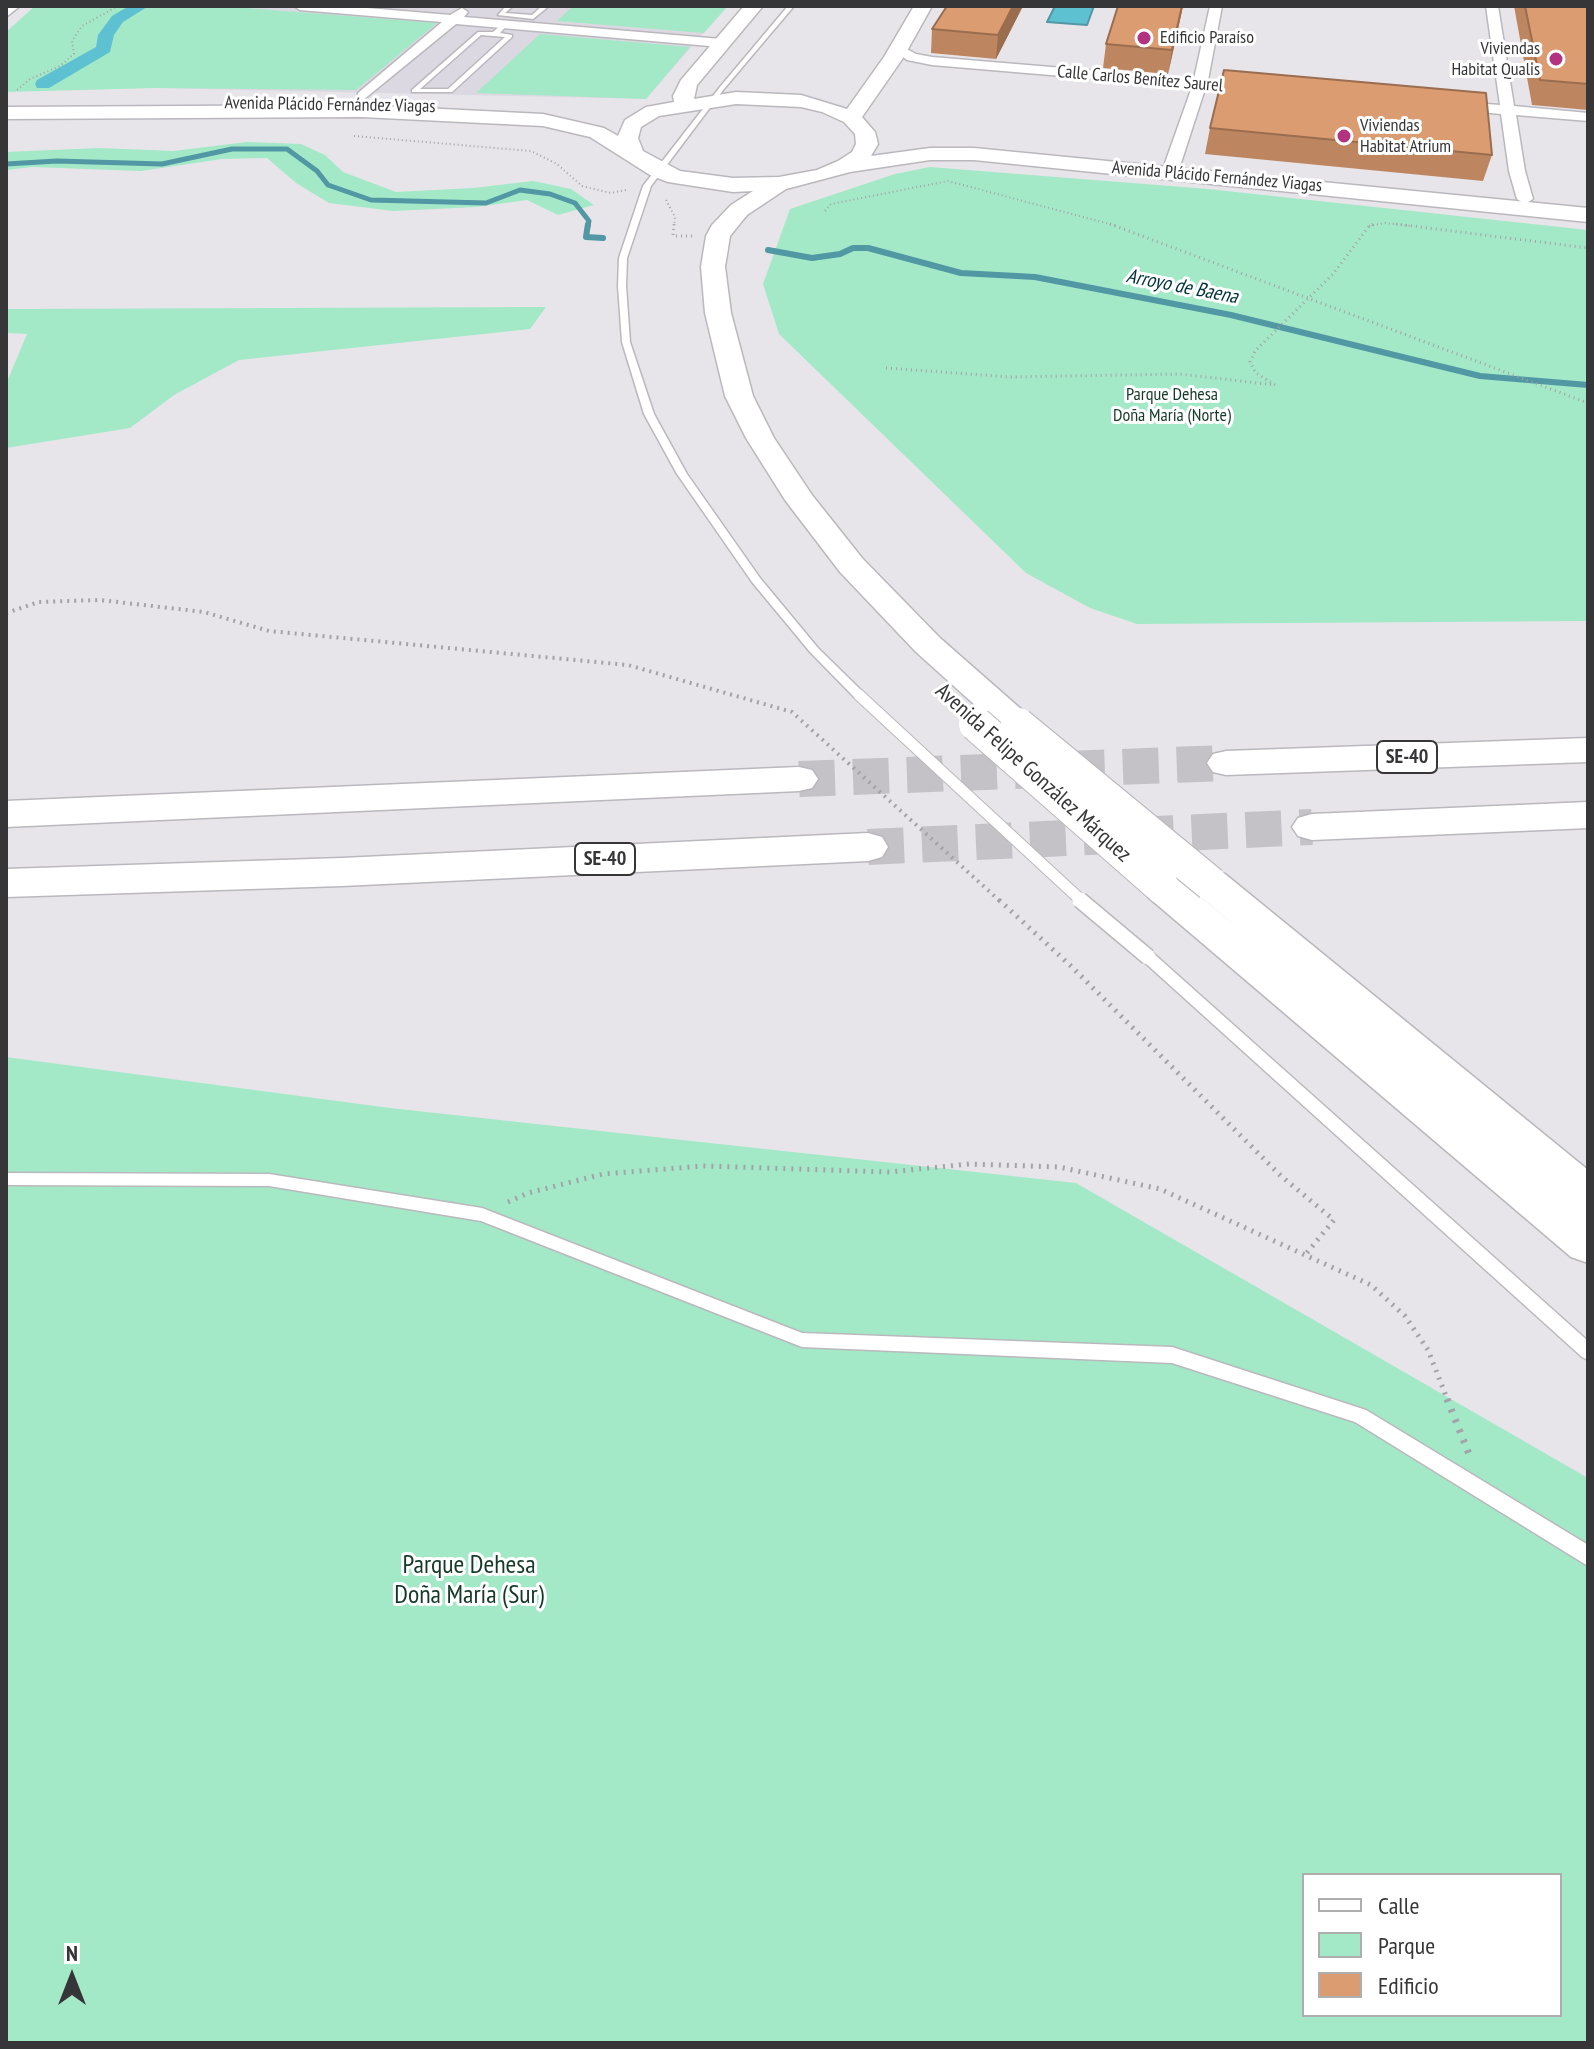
<!DOCTYPE html>
<html>
<head>
<meta charset="utf-8">
<style>
	body { margin:0 }
	#map { position:relative; width:1594px; height:2049px; overflow:hidden; background:#e7e5ea; font-family:"PT Sans Narrow",sans-serif }
	canvas { display:block }
	.frame { position:absolute; inset:0; border:8px solid #363537; pointer-events:none }
	.legend { position:absolute; left:1302px; top:1873px; width:260px; height:144px; box-sizing:border-box; background:#fff; border:2px solid #afaeaf; margin:0; padding:10px 14px; list-style:none; font-size:24px; color:#363537 }
	.legend li { display:flex; align-items:center; gap:16px; height:40px }
	.legend b { width:40px; border:2px solid #afaeaf }
	.north { position:absolute; left:32px; top:1937px; width:80px; height:80px; -webkit-text-stroke:6px #fff; paint-order:stroke; rotate:0deg; font-size:22px; font-weight:700; line-height:32px; text-align:center; color:#363537 }
	.north::after { content:''; display:block; margin:auto; width:28px; height:36px; background:#363537; clip-path:polygon(50% 0,100% 100%,50% 72%,0 100%) }
</style>
</head>
<body>
<div id="map">
<canvas width="1594" height="2049"></canvas>
<div class="frame"></div>
<ul class="legend">
<li><b style="height:10px;background:#fff"></b>Calle</li>
<li><b style="height:22px;background:#a3e9c7"></b>Parque</li>
<li><b style="height:22px;background:#dc9c71"></b>Edificio</li>
</ul>
<div class="north">N</div>
</div>
<script>
const ctx = document.querySelector('canvas').getContext('2d');
ctx.lineJoin = 'round';
function paint(path, color) { ctx.fillStyle = color; ctx.fill(path, 'evenodd'); }
const shape = rows => new Path2D(rows.map(r => 'M' + r).join(''));
function strokePath(path, color, width, dash) { ctx.strokeStyle = color; ctx.lineWidth = width; ctx.lineCap = dash ? 'butt' : 'round'; ctx.setLineDash(dash || []); ctx.stroke(path); }
function drawText(font, color, halo, rows, align = 'center') {
  ctx.font = font + ' "PT Sans Narrow",sans-serif'; ctx.lineWidth = 6; ctx.setLineDash([]); ctx.textBaseline = 'middle'; ctx.strokeStyle = halo; ctx.fillStyle = color; for (const [text, x, y, turn = 0] of rows) {
    ctx.save(); ctx.translate(x, y); ctx.rotate((+turn || 0) * Math.PI / 180); ctx.textAlign = isNaN(turn) ? turn : align; if (halo) ctx.strokeText(text, 0, 0); ctx.fillText(text, 0, 0); ctx.restore();
  }
}
const built = shape([
	[223,6,727,6,646,99,155,88]
]);
const green = shape([
	[35,6,221,6,437,23,356,90,155,88,6,92,6,32],
	[573,6,728,6,704,33,557,21],
	[540,34,690,47,646,99,476,93],
	[247,142,301,144,325,155,343,172,396,192,473,188,533,181,571,189,594,205,558,215,527,200,476,207,393,211,329,203,296,183,267,158,222,159,141,171,32,167,6,170,6,152,99,148,173,151],
	[930,167,1208,189,1588,230,1588,621,1137,624,1090,608,1026,573,779,334,763,284,790,209,895,174],
	[546,307,530,329,239,360,174,395,130,428,6,448,6,384,27,334,6,333,6,309],
	[6,1057,390,1108,1076,1183,1588,1478,1588,2043,6,2043],
	[1304,1875,1560,1875,1560,2015,1304,2015]
]);
const water = shape([
	[1055,6,1094,6,1087,25,1047,22,1055,6]
]);
const streamFar1 = shape([
	[6,164,57,161,162,164,232,149,287,149,317,171,328,185,371,200,486,203,520,190,550,194,575,203,589,221,588,226]
]);
const stream = shape([
	[588,224,586,237,603,238],
	[768,250,812,258,840,254,853,248,868,248,961,273,1035,277,1231,315,1480,376,1588,385]
]);
const canal = shape([
	[129,6,147,7,123,22,114,35,110,52,49,88,37,88,35,84,37,80,96,47,98,35,112,16,129,6]
]);
const highwayTunnel = shape([
	[799,779,1226,763],
	[868,847,1312,827]
]);
const pathFar4 = shape([
	[17,90,30,79,60,66,74,54,72,41,82,26,118,6],
	[354,136,531,151,557,164,582,186,611,193,626,190],
	[666,200,675,217,674,226],
	[825,211,831,204,948,181,1117,226],
	[1369,226,1385,223,1412,226]
]);
const pathFar3 = shape([
	[674,224,673,236,692,236],
	[1110,224,1588,403],
	[1396,224,1588,248],
	[886,368,1010,377,1180,374,1275,385],
	[1275,385,1256,373,1250,362,1255,351,1333,274,1370,225,1375,224]
]);
const pathFar2 = shape([
	[6,613,39,602,100,600,204,612,269,631,628,665,792,712,1001,902]
]);
const pathFar1 = shape([
	[999,900,1072,967,1281,1176,1334,1220,1305,1255],
	[508,1202,528,1193,603,1174,703,1166,890,1172,969,1164,1059,1167,1160,1189,1371,1285,1405,1316,1428,1350,1448,1401]
]);
const path = shape([
	[1447,1399,1469,1454]
]);
const lane = shape([
	[506,6,513,6,505,13,532,15,542,6,549,6,533,19,498,15,506,6],
	[788,6,794,6,724,89,651,186,627,258,626,286,630,342,654,414,687,474,760,578,818,648,863,692,863,698,859,699,855,698,810,652,752,582,677,474,644,414,622,342,618,286,619,258,643,186,720,87,788,6],
	[503,23,508,24,500,33,512,35,512,37,452,92,412,92,412,90,478,32,493,32,503,23],
	[481,35,505,37,448,89,420,89,481,35],
	[1148,952,1153,953,1588,1341,1588,1360,1582,1357,1143,961,1141,957,1148,952],
	[6,1173,269,1174,482,1208,802,1333,1172,1347,1366,1410,1585,1543,1588,1545,1588,1566,1355,1422,1172,1363,802,1347,481,1221,269,1186,6,1185,6,1173]
]);
const street = shape([
	[6,6,20,6,6,17,6,6],
	[294,6,344,6,450,15,462,8,468,12,464,17,721,39,728,43,721,47,456,24,363,100,358,99,358,93,442,22,300,10,294,6],
	[1210,6,1222,6,1208,80,1259,85,1266,89,1259,93,1205,89,1181,163,1173,168,1165,163,1192,87,932,65,907,60,892,49,899,45,916,54,932,57,1194,79,1210,6],
	[1486,6,1498,6,1514,106,1588,113,1588,121,1516,115,1525,171,1533,199,1525,204,1517,199,1509,171,1501,114,1447,109,1440,105,1447,101,1500,105,1486,6]
]);
const secondary = shape([
	[744,6,763,6,697,85,694,99,736,92,801,95,847,109,884,57,914,6,932,6,903,58,862,117,875,132,878,144,871,156,930,148,974,148,1588,208,1588,222,974,160,930,160,850,172,786,189,747,215,730,236,725,267,731,313,753,396,774,438,812,495,862,558,940,638,1030,717,1035,725,1030,733,1018,736,1006,733,916,652,840,572,785,500,746,438,725,396,705,313,701,267,706,236,712,225,731,205,753,191,733,192,668,182,650,175,590,137,543,126,362,117,6,119,6,107,362,105,543,114,604,128,618,136,625,120,646,107,674,102,673,96,681,80,744,6],
	[736,104,801,107,822,112,844,122,855,134,856,144,852,152,838,161,817,170,779,177,733,178,680,171,643,151,638,138,641,127,659,116,736,104],
	[1211,870,1225,874,1588,1170,1588,1263,1571,1257,1148,897,1143,887,1148,877,1162,873,1176,877,1248,936,1197,894,1192,884,1197,874,1211,870]
]);
const highway = shape([
	[1588,738,1588,762,1226,775,1213,772,1207,763,1213,754,1226,751,1588,738],
	[799,767,812,770,818,779,812,788,799,791,6,827,6,801,799,767],
	[1588,802,1588,828,1312,840,1298,836,1292,827,1298,818,1312,814,1588,802],
	[868,833,882,837,888,847,882,857,868,861,342,886,6,897,6,869,342,858,868,833]
]);
const laneBridgeFar1 = shape([
	[859,695,1083,902]
]);
const laneBridge = shape([
	[1080,900,1148,957]
]);
const secondaryBridge = shape([
	[976,724,1162,887],
	[1018,725,1211,884]
]);
const wall = shape([
	[1023,6,996,59,931,53,932,29],
	[1183,6,1168,74,1103,68,1106,44],
	[1514,6,1588,6,1588,110,1532,105],
	[1210,128,1492,155,1483,181,1205,154]
]);
const shadedWall = shape([
	[1013,6,1023,6,996,59,998,35],
	[1182,6,1183,6,1168,74,1172,50]
]);
const building = shape([
	[947,6,1013,6,998,35,932,29,947,6],
	[1118,6,1182,6,1172,50,1106,44,1118,6],
	[1525,6,1588,6,1588,84,1540,80,1525,6],
	[1224,70,1486,93,1492,155,1210,128,1224,70]
]);
const markers = [
	[1144,38,8,"#b23380"],
	[1556,59,8,"#b23380"],
	[1344,136,8,"#b23380"]
];
const farPoinames = [
	["Edificio Paraíso",1160,38],
	["Viviendas",1540,49,"right"],
	["Habitat Qualis",1540,70,"right"],
	["Viviendas",1360,126],
	["Habitat Atrium",1360,147]
];
const farStreetnames = [
	["Calle Carlos Benítez Saurel",1140,79,5],
	["Avenida Plácido Fernández Viagas",330,105,1],
	["Avenida Plácido Fernández Viagas",1217,177,5]
];
const farParknames = [
	["Parque Dehesa",1172,395],
	["Doña María (Norte)",1172,416]
];
const farWaternames = [
	["Arroyo de Baena",1182,287,11]
];
const shields = [
	[1407,757,60],
	[605,859,60]
];
const shieldNames = [
	["SE-40",1407,757],
	["SE-40",605,859]
];
const streetNames = [
	["Avenida Felipe González Márquez",1033,773,42]
];
const nearParknames = [
	["Parque Dehesa",469,1566],
	["Doña María (Sur)",469,1596]
];
paint(built, '#dcd8e2');
paint(green, '#a3e9c7');
paint(water, '#5dc1d2');
strokePath(water, '#5197a4', 2);
strokePath(streamFar1, '#5197a4', 5);
strokePath(stream, '#5197a4', 6);
paint(canal, '#5dc1d2');
strokePath(highwayTunnel, '#c4c2c6', 36, [36, 18]);
strokePath(lane, '#bab8bd', 3);
strokePath(street, '#bab8bd', 3);
strokePath(secondary, '#bab8bd', 3);
strokePath(highway, '#bab8bd', 3);
strokePath(pathFar4, '#a3a2a6', 2, [1, 3]);
strokePath(pathFar3, '#a3a2a6', 3, [1, 4]);
strokePath(pathFar2, '#a3a2a6', 4, [2, 5]);
strokePath(pathFar1, '#a3a2a6', 5, [2, 6]);
strokePath(path, '#a3a2a6', 7, [3, 8]);
paint(lane, '#fff');
paint(street, '#fff');
paint(secondary, '#fff');
paint(highway, '#fff');
strokePath(laneBridgeFar1, '#bab8bd', 13, []);
strokePath(laneBridge, '#bab8bd', 18, []);
strokePath(secondaryBridge, '#bab8bd', 36, []);
strokePath(laneBridgeFar1, '#fff', 11);
strokePath(laneBridge, '#fff', 15);
strokePath(secondaryBridge, '#fff', 34);
paint(wall, '#bd8661');
paint(shadedWall, '#9a6d4f');
paint(building, '#dc9c71');
strokePath(building, '#9a6d4f', 2);
for (const [x, y, r, color] of markers) { const dot = new Path2D(); dot.arc(x, y, r, 0, 2 * Math.PI); ctx.fillStyle = color; ctx.fill(dot); strokePath(dot, '#fff', 3); }
drawText('18px', '#363537', '#fff', farPoinames, 'left');
drawText('18px', '#363537', '#fff', farStreetnames);
drawText('18px', '#163a2a', '#fff', farParknames);
drawText('italic 20px', '#003239', '#fff', farWaternames);
for (const [x, y, w] of shields) { const box = new Path2D(); box.roundRect(x - w / 2, y - 16, w, 32, 6); ctx.fillStyle = '#fff'; ctx.fill(box); strokePath(box, '#363537', 2); }
drawText('bold 20px', '#363537', null, shieldNames);
drawText('22px', '#363537', '#fff', streetNames);
drawText('26px', '#163a2a', '#fff', nearParknames);
</script>
</body>
</html>
